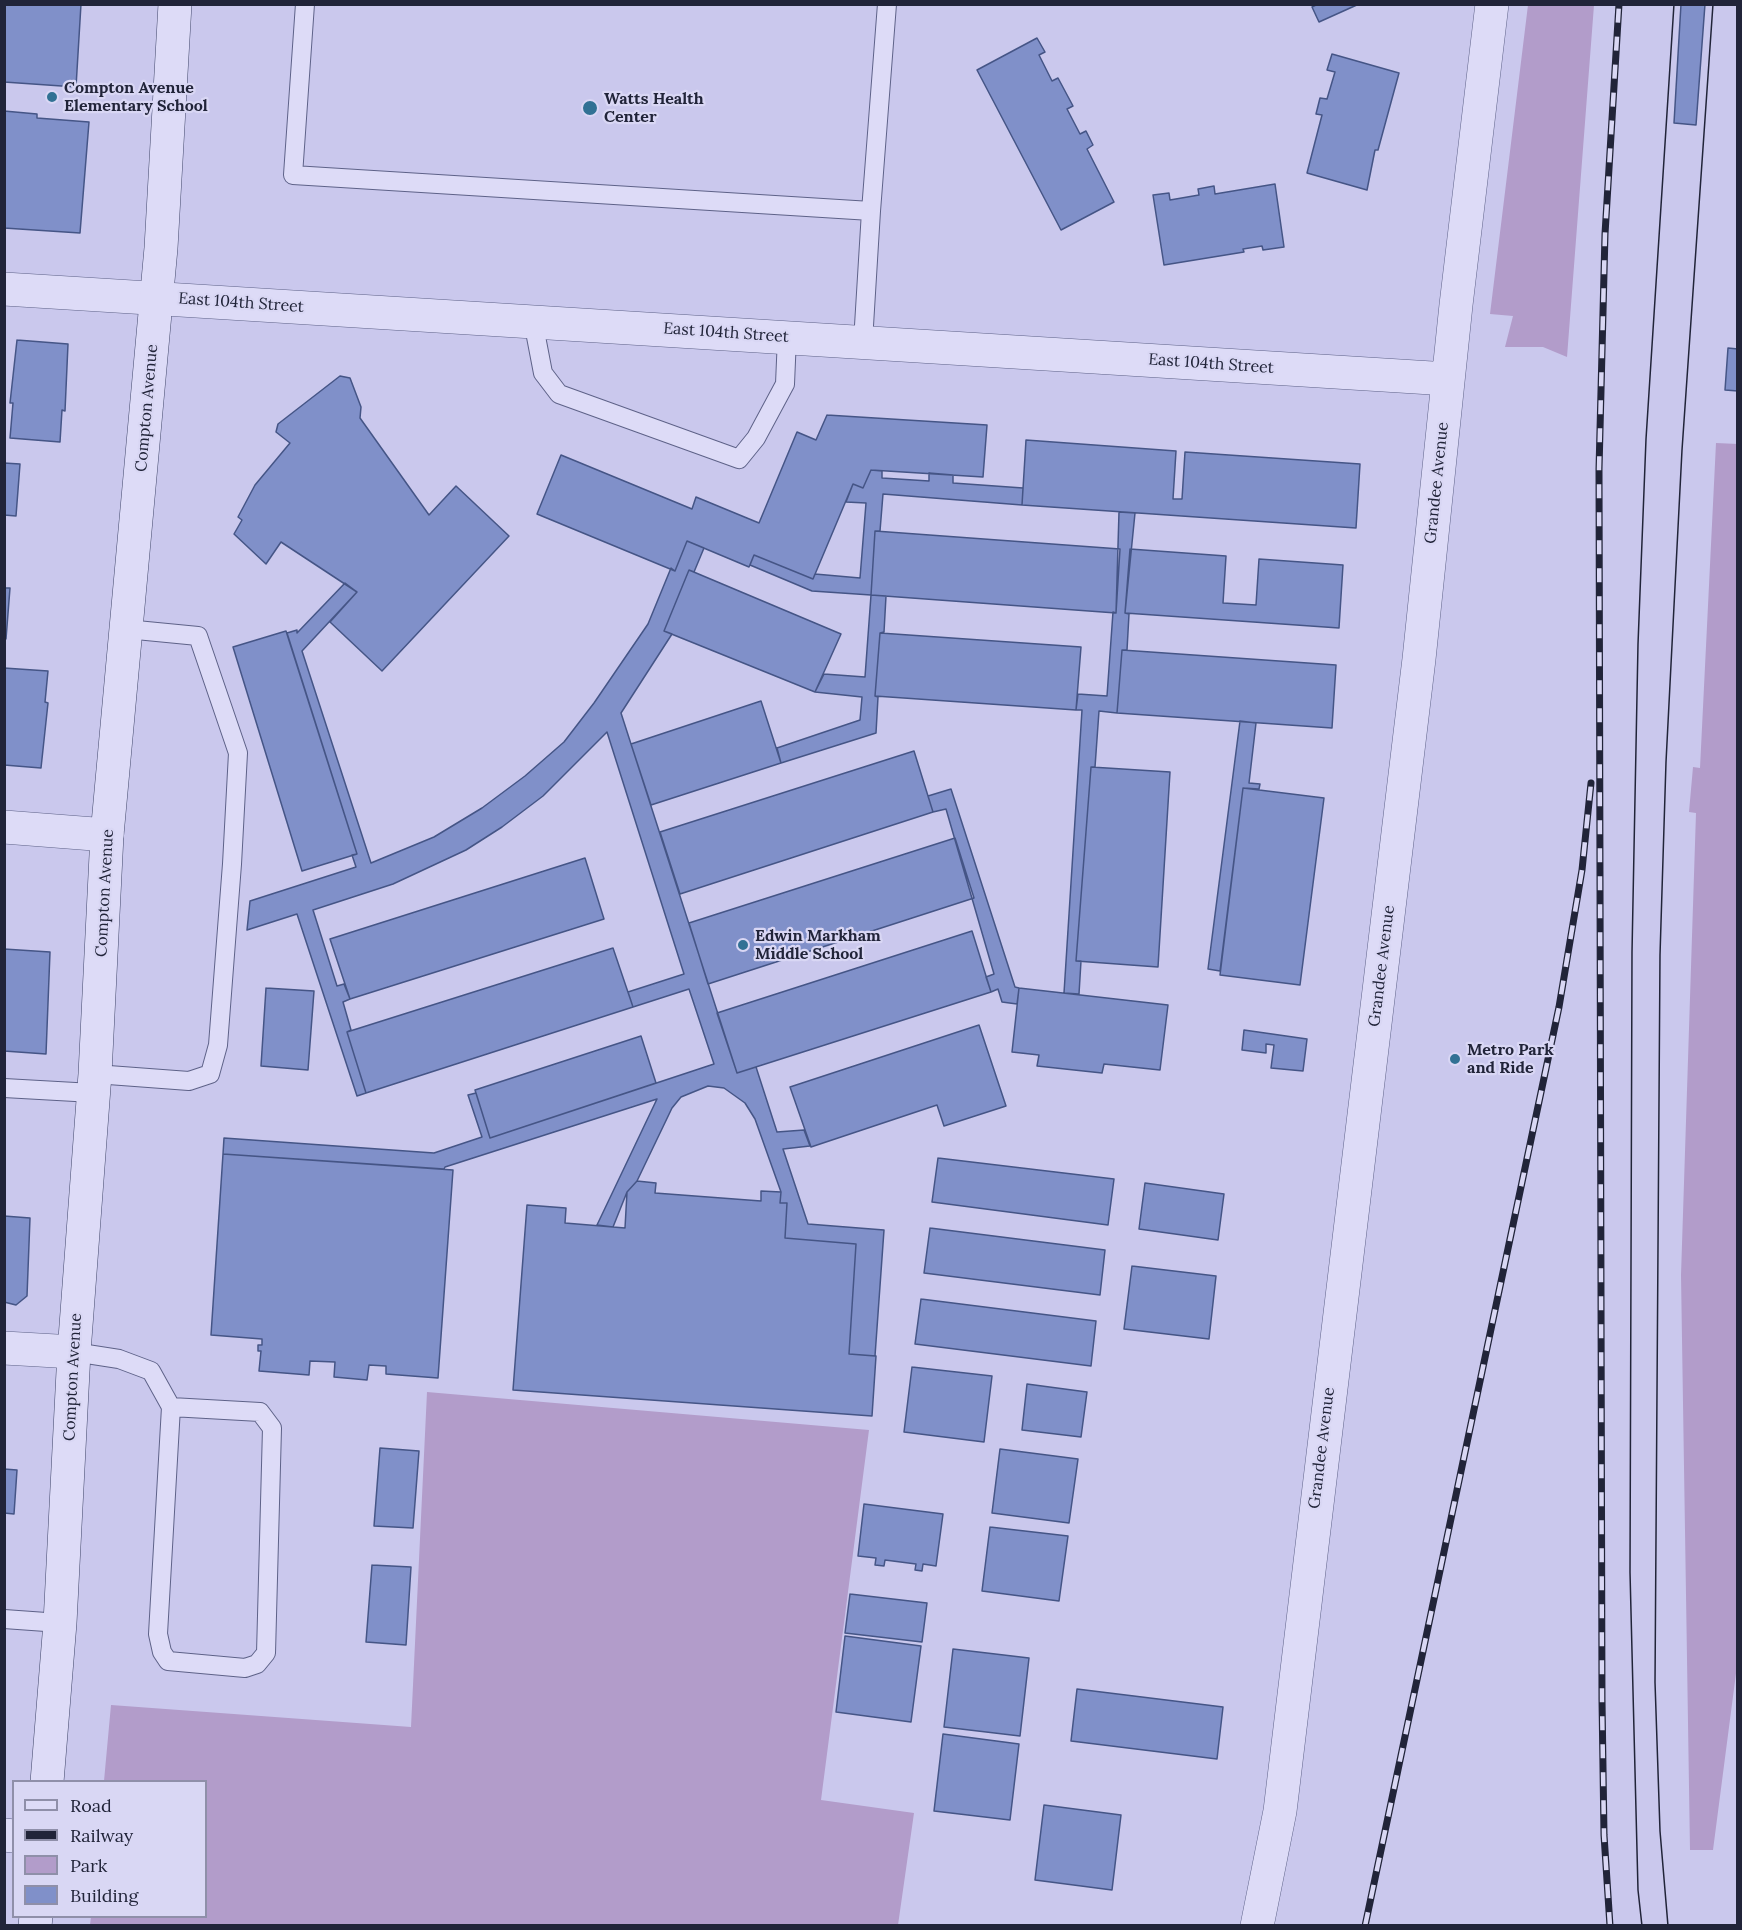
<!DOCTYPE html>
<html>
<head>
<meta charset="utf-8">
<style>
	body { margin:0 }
	#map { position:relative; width:1742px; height:1930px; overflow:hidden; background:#cac8ed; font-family:Lora,serif }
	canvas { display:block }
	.frame { position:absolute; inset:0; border:6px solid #212439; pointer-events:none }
	.legend { position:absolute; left:12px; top:1780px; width:195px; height:138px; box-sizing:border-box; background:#d9d7f4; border:2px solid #8f8fa9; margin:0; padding:8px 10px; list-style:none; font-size:18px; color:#212439 }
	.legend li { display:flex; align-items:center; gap:12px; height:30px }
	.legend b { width:30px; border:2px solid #8f8fa9 }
</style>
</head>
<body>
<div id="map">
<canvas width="1742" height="1930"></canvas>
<div class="frame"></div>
<ul class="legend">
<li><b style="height:8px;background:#dddbf7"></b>Road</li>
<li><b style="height:8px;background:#212439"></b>Railway</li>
<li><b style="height:16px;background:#b29cca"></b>Park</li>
<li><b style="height:16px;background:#8090c9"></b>Building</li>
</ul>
</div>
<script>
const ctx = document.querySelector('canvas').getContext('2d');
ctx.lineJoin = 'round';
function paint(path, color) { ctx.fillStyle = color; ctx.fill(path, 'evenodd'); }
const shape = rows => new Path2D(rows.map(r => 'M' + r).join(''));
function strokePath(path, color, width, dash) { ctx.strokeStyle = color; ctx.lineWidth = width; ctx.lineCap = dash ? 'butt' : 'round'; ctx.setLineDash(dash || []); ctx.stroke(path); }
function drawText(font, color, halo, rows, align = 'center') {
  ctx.font = font + ' Lora,serif'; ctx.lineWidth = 4.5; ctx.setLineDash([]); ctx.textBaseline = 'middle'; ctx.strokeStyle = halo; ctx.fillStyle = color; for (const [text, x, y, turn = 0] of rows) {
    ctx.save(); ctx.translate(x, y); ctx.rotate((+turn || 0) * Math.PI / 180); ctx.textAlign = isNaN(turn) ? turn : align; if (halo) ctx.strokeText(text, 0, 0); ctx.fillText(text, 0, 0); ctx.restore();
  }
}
const green = shape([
	[1528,5,1594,5,1567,357,1543,347,1505,347,1513,316,1490,314],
	[1716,443,1738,444,1738,1658,1713,1850,1690,1850,1681,1275,1696,813,1689,812,1693,767,1700,768],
	[427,1392,869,1430,821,1800,914,1813,898,1925,90,1925,91,1917,206,1916,206,1782,104,1781,111,1705,411,1727]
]);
const building = shape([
	[4,4,81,4,76,87,4,82,4,4],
	[1359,4,1319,22,1312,7,1318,4,1359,4],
	[1681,4,1705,4,1696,125,1674,123,1681,4],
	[1037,38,1045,52,1039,55,1052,81,1058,78,1073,106,1067,109,1080,134,1086,131,1093,145,1087,149,1114,202,1061,230,977,70,1037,38],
	[1332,54,1399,73,1378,150,1375,150,1367,190,1307,173,1322,115,1316,114,1320,98,1327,99,1335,72,1327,70,1332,54],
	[4,111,37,114,37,118,89,122,80,233,4,228,4,111],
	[1275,184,1284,247,1263,250,1262,246,1243,249,1244,252,1164,265,1153,195,1169,193,1170,200,1199,195,1198,189,1214,186,1215,194,1275,184],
	[17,340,68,344,65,411,62,410,60,442,10,438,13,403,10,403,17,340],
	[1728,348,1738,349,1738,391,1725,390,1728,348],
	[340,376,350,378,361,407,360,418,429,515,456,486,509,536,382,671,330,622,357,592,281,542,266,564,234,534,242,520,238,517,255,485,290,443,276,432,278,424,340,376],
	[827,415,987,425,983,477,871,470,863,488,853,484,813,579,754,555,749,567,687,541,675,571,537,514,561,455,692,509,696,497,759,523,797,432,816,440,827,415],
	[1026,440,1176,451,1173,499,1182,499,1185,452,1360,464,1356,528,1022,505,1026,440],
	[4,463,20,464,16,516,4,515,4,463],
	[871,470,882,471,882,478,929,481,929,473,953,475,953,483,1023,488,1022,505,883,494,880,531,875,531,871,595,812,591,750,565,754,555,813,579,815,574,860,578,866,503,846,502,853,484,863,488,871,470],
	[1119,512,1135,513,1125,613,1129,614,1127,650,1122,650,1117,713,1099,711,1095,767,1091,767,1076,961,1081,961,1079,994,1064,993,1082,710,1076,710,1078,694,1107,696,1113,612,1116,613,1119,512],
	[875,531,1120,549,1116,613,871,595,875,531],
	[687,541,704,548,694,572,689,570,664,631,672,634,621,713,737,1073,756,1067,777,1132,804,1130,810,1146,783,1149,808,1224,884,1230,875,1356,849,1354,856,1244,785,1238,787,1203,780,1203,781,1192,755,1119,745,1103,724,1088,708,1086,681,1097,672,1108,637,1181,627,1192,613,1227,597,1225,657,1099,445,1167,444,1169,223,1154,224,1138,434,1153,482,1137,468,1095,476,1093,490,1138,714,1064,689,989,633,1007,628,992,684,974,607,732,543,796,502,827,466,850,393,884,313,910,337,986,344,984,350,999,343,1002,351,1030,347,1032,366,1093,357,1096,297,914,247,930,250,901,356,867,352,855,357,854,287,633,297,630,297,633,345,583,357,592,302,651,371,863,434,837,482,808,525,776,564,742,594,703,648,624,671,568,675,571,687,541],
	[1130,549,1226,556,1223,603,1256,605,1259,559,1343,565,1339,628,1125,613,1130,549],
	[689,570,841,634,815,692,664,631,689,570],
	[4,588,10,588,6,639,4,639,4,588],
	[871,595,886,596,884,632,880,633,875,696,878,697,876,733,781,763,777,748,860,720,862,697,815,692,824,674,865,677,871,595],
	[286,631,357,854,302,871,233,647,286,631],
	[880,633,1081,647,1076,710,875,696,880,633],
	[1122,650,1336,665,1332,728,1117,713,1122,650],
	[4,668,48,671,45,702,48,703,41,768,4,765,4,668],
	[761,701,781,763,651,805,631,744,761,701],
	[1240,721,1256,723,1249,783,1260,784,1259,789,1243,788,1220,971,1208,969,1240,721],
	[914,751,933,812,680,894,660,832,914,751],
	[1091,767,1170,772,1158,967,1076,961,1091,767],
	[1243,788,1324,798,1300,985,1220,975,1243,788],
	[951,789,1015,987,1019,988,1017,1004,1002,1002,998,989,991,992,986,977,994,974,946,809,933,812,928,796,951,789],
	[955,838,974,898,708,984,689,923,955,838],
	[585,858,604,919,350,999,330,939,585,858],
	[972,931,991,992,737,1073,717,1013,972,931],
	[613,948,633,1007,366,1093,347,1032,613,948],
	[4,949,50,952,46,1054,4,1051,4,949],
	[266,988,314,991,308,1070,261,1066,266,988],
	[1019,988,1168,1005,1160,1070,1104,1064,1102,1073,1037,1066,1039,1055,1012,1052,1019,988],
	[979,1025,1006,1106,944,1126,937,1105,811,1147,790,1087,979,1025],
	[1244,1030,1307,1039,1303,1071,1271,1068,1274,1045,1266,1044,1266,1053,1242,1050,1244,1030],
	[641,1036,656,1083,490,1138,475,1090,641,1036],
	[223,1154,453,1170,438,1378,386,1374,386,1366,369,1365,367,1380,334,1377,335,1362,310,1361,309,1375,259,1371,261,1351,258,1351,258,1345,262,1345,262,1339,211,1335,223,1154],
	[938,1158,1114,1179,1108,1225,932,1202,938,1158],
	[637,1181,656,1183,655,1193,761,1201,761,1191,781,1192,780,1203,787,1203,785,1238,856,1244,849,1354,876,1356,872,1416,513,1390,527,1205,566,1208,565,1223,625,1228,627,1192,637,1181],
	[1145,1183,1224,1194,1218,1240,1139,1229,1145,1183],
	[4,1216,30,1218,27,1296,16,1305,4,1302,4,1216],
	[930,1228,1105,1250,1100,1295,924,1273,930,1228],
	[1132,1266,1216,1276,1209,1339,1124,1329,1132,1266],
	[921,1299,1096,1321,1091,1366,915,1344,921,1299],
	[912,1367,992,1376,984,1442,904,1432,912,1367],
	[1027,1384,1087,1392,1081,1437,1022,1430,1027,1384],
	[380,1448,419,1451,413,1528,374,1526,380,1448],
	[1000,1449,1078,1459,1069,1523,992,1513,1000,1449],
	[4,1469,17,1470,14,1514,4,1513,4,1469],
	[864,1504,943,1514,936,1566,923,1564,922,1571,915,1570,916,1564,885,1560,884,1566,875,1565,876,1558,858,1556,864,1504],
	[990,1527,1068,1536,1059,1601,982,1591,990,1527],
	[372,1565,411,1567,406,1645,366,1642,372,1565],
	[850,1594,927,1603,922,1642,845,1633,850,1594],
	[845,1636,921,1646,911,1722,836,1712,845,1636],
	[953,1649,1029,1658,1020,1736,944,1727,953,1649],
	[1077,1689,1223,1707,1217,1759,1071,1741,1077,1689],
	[943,1734,1019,1744,1010,1820,934,1811,943,1734],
	[1044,1805,1121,1815,1112,1890,1035,1880,1044,1805]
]);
const lane = shape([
	[305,4,293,175,871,211,887,4],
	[533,321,543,373,559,394,739,459,756,438,785,384,787,337],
	[863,342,871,211],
	[95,1074,189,1081,210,1074,218,1045,232,864,238,753,198,636,126,629],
	[4,1088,93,1093],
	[74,1352,119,1359,151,1371,171,1407,158,1634,162,1652,168,1661,245,1668,257,1664,266,1653,272,1428,260,1412,171,1407],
	[4,1619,60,1623]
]);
const street = shape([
	[4,289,1448,379],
	[4,827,107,835],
	[4,1348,74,1352],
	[4,1835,14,1836],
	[1257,1926,1280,1811,1419,659,1456,305,1492,4]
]);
const secondary = shape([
	[47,1782,60,1623,74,1352,95,1074,107,835,161,248,175,4],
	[35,1926,36,1916]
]);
const tram = shape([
	[1642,1926,1638,1890,1630,1572,1632,952,1638,644,1646,439,1674,4],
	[1668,1926,1660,1831,1655,1682,1660,955,1666,762,1682,450,1713,4]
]);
const rail = shape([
	[1365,1926,1559,1007,1582,870,1591,783],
	[1610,1926,1604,1835,1602,1700,1599,469,1605,234,1619,4]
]);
const markers = [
	[52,97,6,"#317194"],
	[590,108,8,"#317194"],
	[743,945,6,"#317194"],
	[1455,1059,6,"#317194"]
];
const poiNames = [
	["Compton Avenue",64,88],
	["Elementary School",64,106],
	["Watts Health",604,99],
	["Center",604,117],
	["Edwin Markham",755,936],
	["Middle School",755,954],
	["Metro Park",1467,1050],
	["and Ride",1467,1068]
];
const streetNames = [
	["East 104th Street",241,303,4],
	["East 104th Street",726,333,4],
	["East 104th Street",1211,364,4],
	["Compton Avenue",147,408,-85],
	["Grandee Avenue",1437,483,-84],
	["Compton Avenue",105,893,-87],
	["Grandee Avenue",1382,966,-83],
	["Compton Avenue",73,1377,-87],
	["Grandee Avenue",1322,1448,-83]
];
paint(green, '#b29cca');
paint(building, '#8090c9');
strokePath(building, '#455586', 1.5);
strokePath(lane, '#5e6288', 20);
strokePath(street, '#5e6288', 34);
strokePath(secondary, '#41476a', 34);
strokePath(lane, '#dddbf7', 18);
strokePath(street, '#dddbf7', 33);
strokePath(secondary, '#dddbf7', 33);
strokePath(tram, '#212439', 1.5);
strokePath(rail, '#212439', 7);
strokePath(rail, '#d9d7f4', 4.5, [14]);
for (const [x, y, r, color] of markers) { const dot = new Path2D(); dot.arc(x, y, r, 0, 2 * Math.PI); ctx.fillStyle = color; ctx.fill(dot); strokePath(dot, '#d9d7f4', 2); }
drawText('bold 16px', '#212439', '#d9d7f4', poiNames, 'left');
drawText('16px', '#212439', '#d9d7f4', streetNames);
</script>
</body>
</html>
